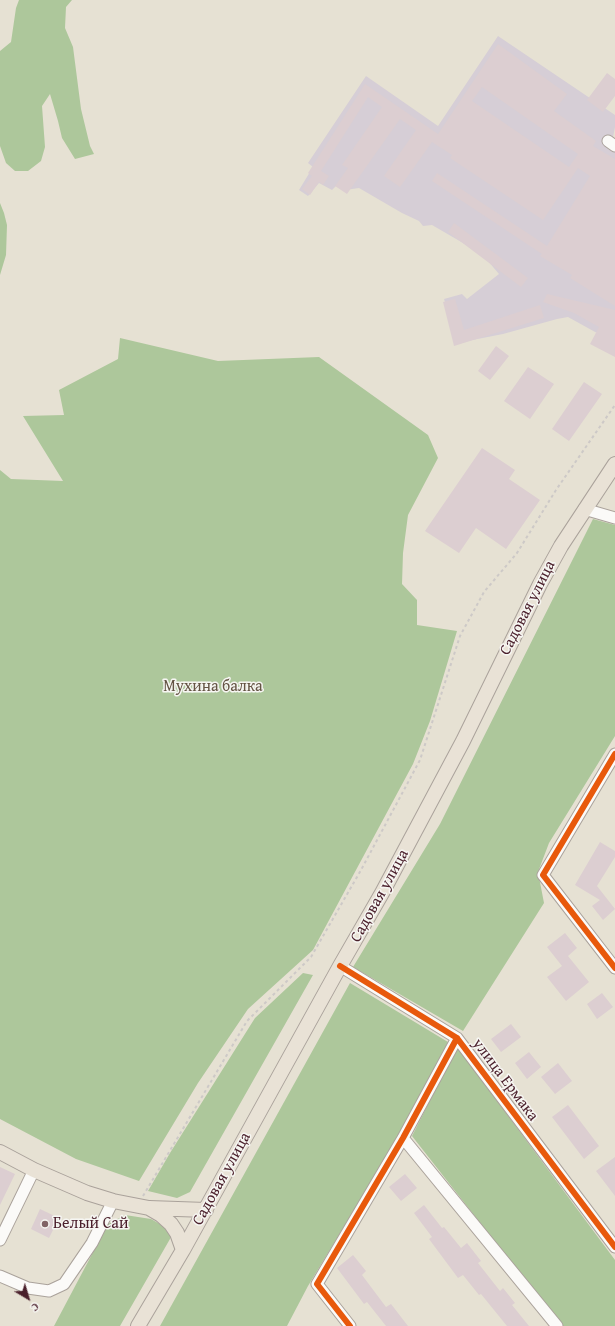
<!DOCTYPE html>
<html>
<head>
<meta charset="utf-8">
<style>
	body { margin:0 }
	#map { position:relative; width:615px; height:1326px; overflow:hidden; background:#e6e1d3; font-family:"Gentium Book Plus",serif }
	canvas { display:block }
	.north { position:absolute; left:8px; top:1278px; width:40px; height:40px; -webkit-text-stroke:3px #f6f6f2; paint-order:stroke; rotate:142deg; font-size:11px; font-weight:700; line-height:16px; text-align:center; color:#4a1f2b }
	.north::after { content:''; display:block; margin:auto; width:14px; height:18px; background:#4a1f2b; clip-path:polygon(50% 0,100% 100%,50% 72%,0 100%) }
</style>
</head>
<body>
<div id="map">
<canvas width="615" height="1326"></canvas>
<div class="north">С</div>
</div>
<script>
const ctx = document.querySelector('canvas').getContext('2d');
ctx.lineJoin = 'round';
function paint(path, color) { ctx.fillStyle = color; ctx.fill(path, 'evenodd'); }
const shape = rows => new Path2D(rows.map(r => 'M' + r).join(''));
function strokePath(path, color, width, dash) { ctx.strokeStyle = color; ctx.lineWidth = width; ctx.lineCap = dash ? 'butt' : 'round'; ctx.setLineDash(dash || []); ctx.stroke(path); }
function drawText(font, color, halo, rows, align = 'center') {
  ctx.font = font + ' "Gentium Book Plus",serif'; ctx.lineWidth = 3; ctx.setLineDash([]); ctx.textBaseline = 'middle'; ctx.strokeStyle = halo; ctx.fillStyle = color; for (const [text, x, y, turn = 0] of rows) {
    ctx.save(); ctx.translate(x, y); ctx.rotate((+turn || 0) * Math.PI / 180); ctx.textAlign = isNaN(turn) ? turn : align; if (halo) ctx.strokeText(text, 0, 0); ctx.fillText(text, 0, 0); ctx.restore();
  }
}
const industrial = shape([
	[498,36,615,115,615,127,611,147,615,149,615,343,568,317,557,319,503,334,457,343,444,299,462,294,467,299,499,274,482,254,432,225,423,226,419,221,402,213,359,188,345,190,336,186,332,190,319,183,308,196,299,190,313,167,308,163,366,76,438,126]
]);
const forest = shape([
	[19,0,72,0,66,7,65,28,73,47,81,109,90,146,94,154,75,159,62,138,58,121,50,94,42,106,45,147,41,161,28,171,15,171,6,163,0,146,0,51,11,42,16,8],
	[0,203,4,213,7,225,6,255,0,275],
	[120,338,218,361,319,357,428,435,438,458,408,515,403,553,402,584,417,600,417,625,457,631,430,721,413,764,313,950,248,1009,198,1083,139,1181,76,1159,0,1119,0,470,11,479,63,481,23,416,64,415,59,390,118,359],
	[593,519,615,525,615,736,549,843,538,872,544,903,463,1031,353,967,440,824],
	[303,973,313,975,190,1192,177,1198,148,1191,170,1153,255,1018],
	[350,983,448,1042,401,1132,308,1286,287,1326,160,1326],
	[457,1047,615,1260,615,1326,561,1326,412,1136],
	[125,1215,151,1219,174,1232,120,1326,54,1326,108,1224]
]);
const building = shape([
	[498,44,567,94,554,111,596,141,593,146,615,159,615,306,570,278,572,275,540,256,542,254,432,181,437,173,547,246,590,176,578,168,543,220,450,158,452,155,432,142,400,187,384,176,416,130,400,119,347,194,335,186,348,168,342,165,382,107,368,97,321,171,329,176,323,185,319,182,310,195,302,189,312,176,308,173,365,84,438,134],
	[482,87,578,154,569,167,472,101],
	[607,73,615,79,615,96,603,112,587,100],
	[454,223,528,278,521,287,448,232],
	[547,294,615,310,615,357,590,344,599,327,574,313,543,302],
	[455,299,464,330,540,305,544,318,454,346,443,302],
	[496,346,509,356,490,380,478,371],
	[528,367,554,384,530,419,504,401],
	[584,382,602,394,569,441,552,429],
	[482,448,515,470,509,479,540,500,506,549,476,528,459,553,425,531],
	[600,842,615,851,615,857,597,886,615,909,603,920,592,906,600,900,575,885],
	[565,933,577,948,568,956,589,982,566,1001,547,977,562,966,547,947],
	[602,993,613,1007,597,1019,587,1004],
	[511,1024,521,1037,501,1052,491,1039],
	[529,1052,541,1067,527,1079,515,1063],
	[558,1063,572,1081,555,1094,541,1077],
	[568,1105,599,1146,584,1159,552,1117],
	[615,1157,615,1196,596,1171],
	[0,1167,15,1174,0,1205],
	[405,1174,417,1188,401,1201,389,1187],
	[424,1205,442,1228,444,1227,461,1248,467,1243,481,1261,478,1263,500,1291,503,1288,515,1303,512,1305,529,1326,507,1326,481,1294,479,1295,463,1275,458,1278,429,1239,432,1237,414,1213],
	[40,1209,59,1218,49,1238,31,1229],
	[353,1255,366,1271,362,1275,386,1307,391,1304,408,1326,386,1326,367,1302,364,1304,337,1268]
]);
const path = shape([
	[143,1196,247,1021,311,957,361,870,420,760,460,636,484,592,517,553,556,490,615,405]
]);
const minor = shape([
	[608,141,615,146],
	[584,509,615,518],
	[615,754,543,875,615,968],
	[340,966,457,1038,615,1247],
	[403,1138,557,1326],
	[0,1240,34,1170],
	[0,1276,28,1288,49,1291,64,1284,92,1243,113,1201],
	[350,1326,317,1284,403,1138,457,1038]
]);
const major = shape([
	[0,1152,34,1170,87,1193,113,1201,149,1208,206,1210],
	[149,1208,161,1215,171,1224,177,1233,183,1250],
	[138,1326,183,1250,340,966,382,893,463,741,540,584,561,546,615,464]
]);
const cycleway = shape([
	[615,754,543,875,615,968],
	[340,966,457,1038,615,1247],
	[350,1326,317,1284,403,1138,457,1038]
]);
const markers = [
	[45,1224,4,"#816366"]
];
const streetNames = [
	["Садовая улица",528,608,-63],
	["Садовая улица",380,896,-61],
	["улица Ермака",505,1080,53],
	["Садовая улица",222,1179,-61]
];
const parkNames = [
	["Мухина балка",213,687]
];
const poiNames = [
	["Белый Сай",53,1224]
];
paint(industrial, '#d6ced6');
paint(forest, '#adc79b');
paint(building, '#dcced1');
strokePath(minor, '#aaa29b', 13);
strokePath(major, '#aaa29b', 16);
strokePath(path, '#cdc9c7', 2, [3, 3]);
strokePath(minor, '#fbfaf8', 11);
strokePath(major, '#e9e2d6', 14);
strokePath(cycleway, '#e8590c', 6);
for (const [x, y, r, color] of markers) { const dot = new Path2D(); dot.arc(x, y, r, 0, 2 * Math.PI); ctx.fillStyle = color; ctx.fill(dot); strokePath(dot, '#f6f6f2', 1.5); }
drawText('16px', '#4a1f2b', '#f6f6f2', streetNames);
drawText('16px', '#645444', '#f6f6f2', parkNames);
drawText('16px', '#4a1f2b', '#f6f6f2', poiNames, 'left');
</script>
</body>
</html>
